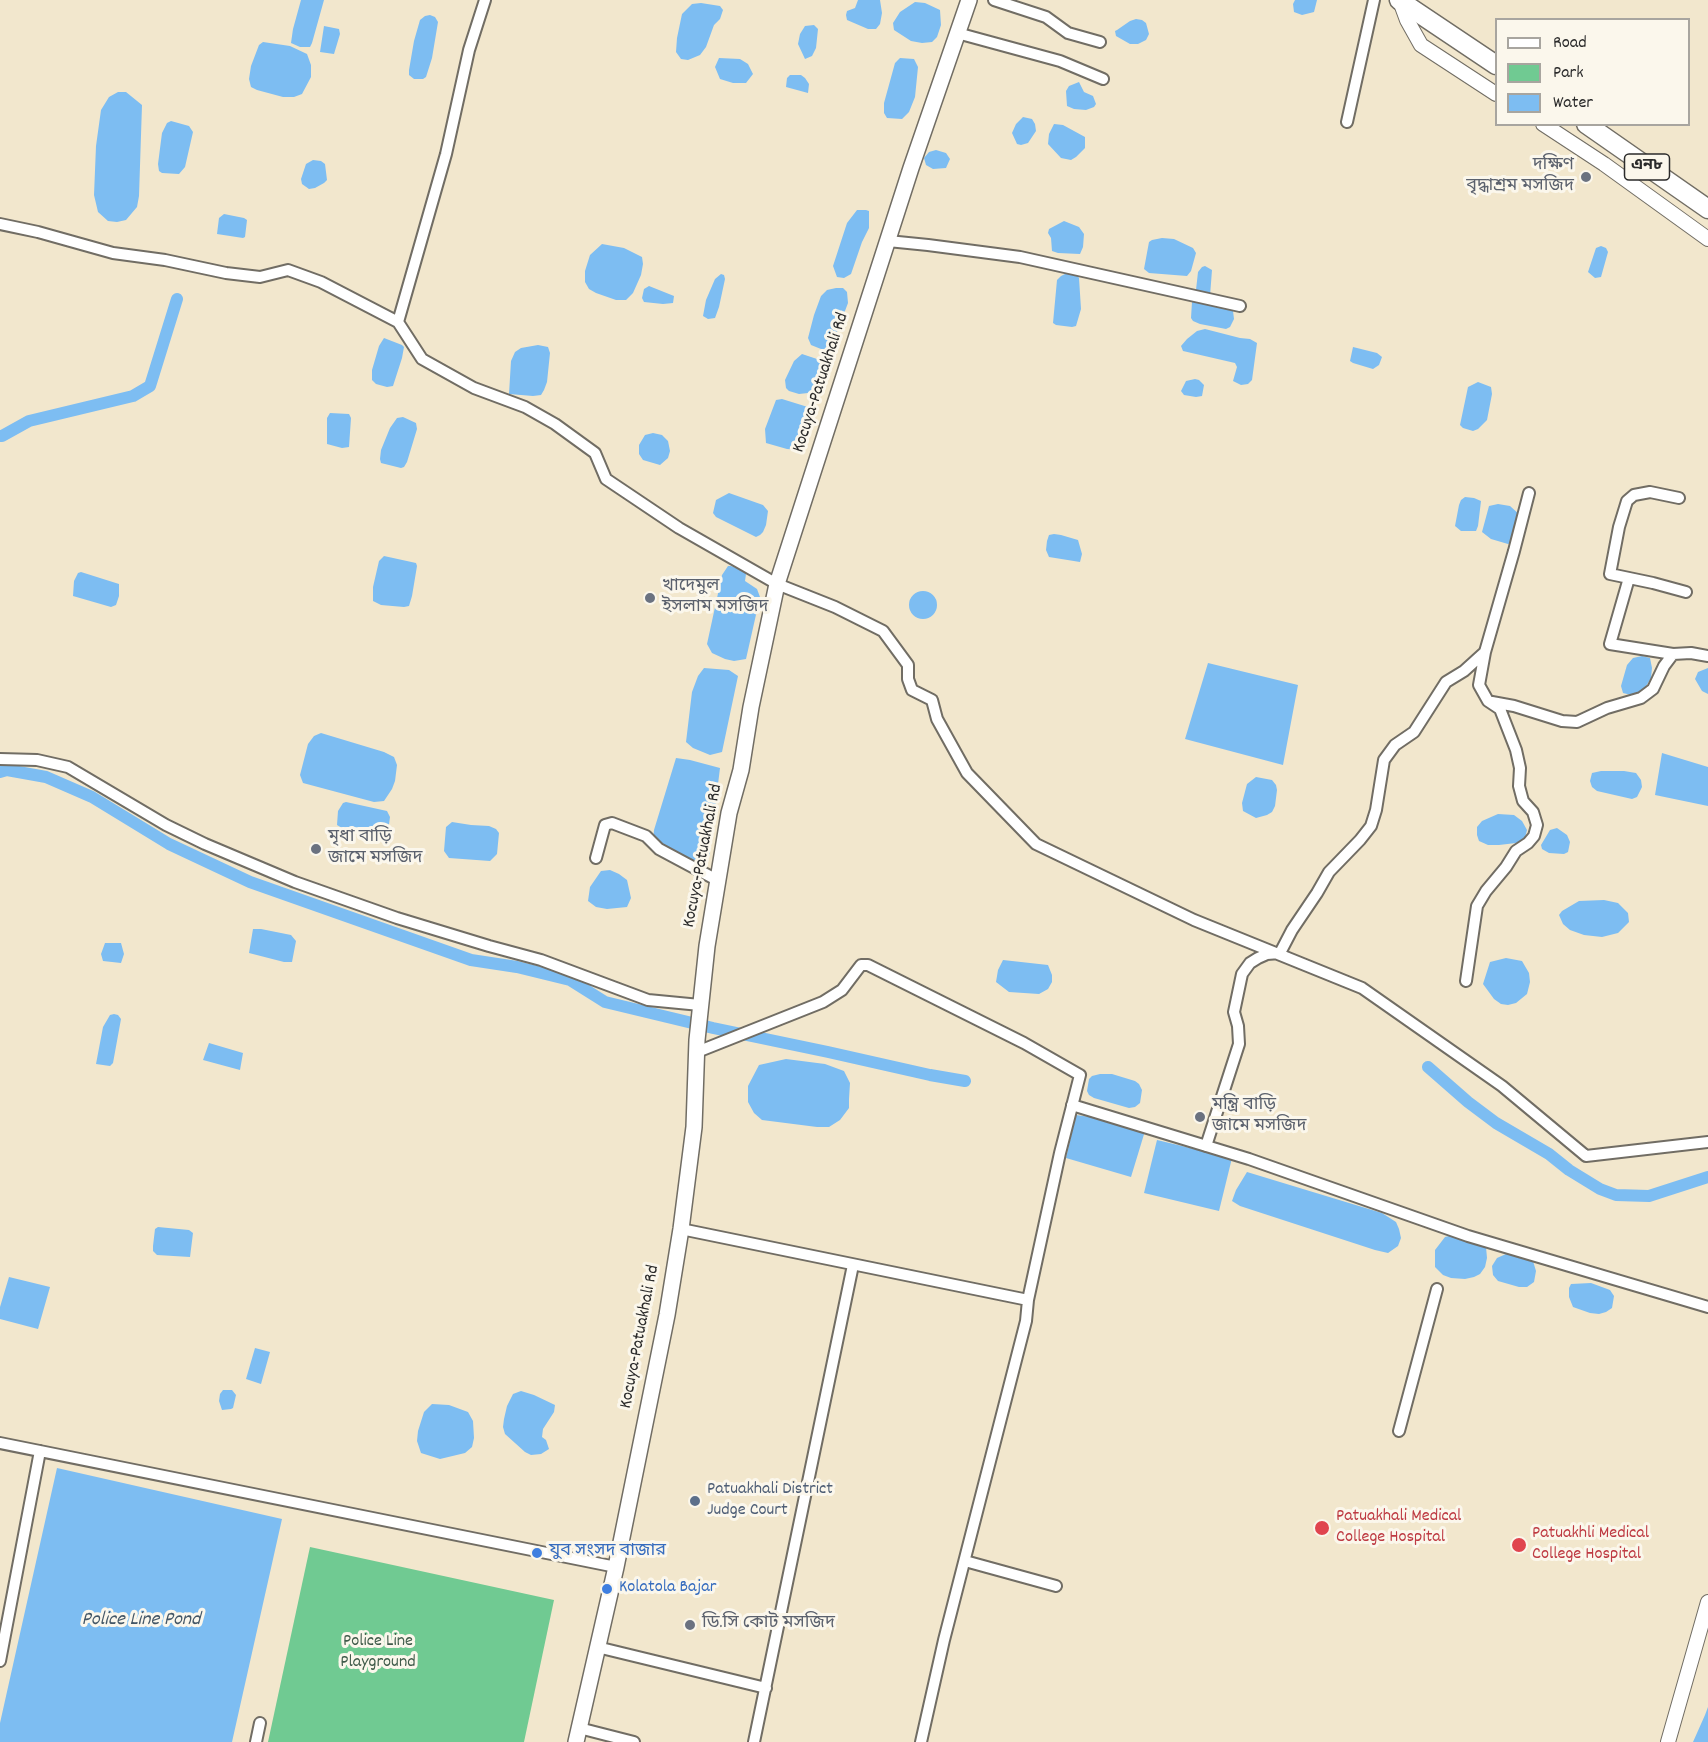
<!DOCTYPE html>
<html>
<head>
<meta charset="utf-8">
<style>
	body { margin:0 }
	#map { position:relative; width:1708px; height:1742px; overflow:hidden; background:#f2e7cd; font-family:Dekko,sans-serif }
	canvas { display:block }
	.legend { position:absolute; left:1495px; top:18px; width:195px; height:108px; box-sizing:border-box; background:#fbf7ec; border:2px solid #a8a59f; margin:0; padding:8px 10px; list-style:none; font-size:18px; color:#2b2b2b }
	.legend li { display:flex; align-items:center; gap:12px; height:30px }
	.legend b { width:30px; border:2px solid #a8a59f }
</style>
</head>
<body>
<div id="map">
<canvas width="1708" height="1742"></canvas>
<ul class="legend">
<li><b style="height:8px;background:#fff"></b>Road</li>
<li><b style="height:16px;background:#70ca92"></b>Park</li>
<li><b style="height:16px;background:#7dbdf2"></b>Water</li>
</ul>
</div>
<script>
const ctx = document.querySelector('canvas').getContext('2d');
ctx.lineJoin = 'round';
function paint(path, color) { ctx.fillStyle = color; ctx.fill(path, 'evenodd'); }
const shape = rows => new Path2D(rows.map(r => 'M' + r).join(''));
function strokePath(path, color, width, dash) { ctx.strokeStyle = color; ctx.lineWidth = width; ctx.lineCap = dash ? 'butt' : 'round'; ctx.setLineDash(dash || []); ctx.stroke(path); }
function drawText(font, color, halo, rows, align = 'center') {
  ctx.font = font + ' Dekko,"Noto Sans Bengali",sans-serif'; ctx.lineWidth = 6; ctx.setLineDash([]); ctx.textBaseline = 'middle'; ctx.strokeStyle = halo; ctx.fillStyle = color; for (const [text, x, y, turn = 0] of rows) {
    ctx.save(); ctx.translate(x, y); ctx.rotate((+turn || 0) * Math.PI / 180); ctx.textAlign = isNaN(turn) ? turn : align; if (halo) ctx.strokeText(text, 0, 0); ctx.fillText(text, 0, 0); ctx.restore();
  }
}
const green = shape([
	[310,1547,554,1600,524,1742,268,1742]
]);
const water = shape([
	[301,0,324,0,312,43,310,47,300,47,291,43,293,29],
	[858,0,880,0,882,13,880,24,876,29,868,29,847,20,846,15,847,11,855,8],
	[1295,0,1317,0,1314,12,1302,15,1294,12,1293,4],
	[915,2,925,3,940,10,941,25,937,37,932,42,922,43,911,41,894,30,893,23,900,12],
	[701,3,720,6,723,10,720,19,714,25,706,47,700,55,688,60,681,59,676,52,677,38,682,14,692,4],
	[430,15,435,17,438,22,432,58,426,77,423,79,414,79,409,75,409,70,414,41,420,20,425,16],
	[1136,19,1142,20,1146,23,1149,34,1146,40,1138,44,1130,44,1116,36,1115,31,1117,30,1130,21],
	[814,25,818,29,816,48,812,56,805,59,798,44,800,34,805,26],
	[324,26,339,29,340,34,334,54,320,52],
	[263,42,290,46,307,54,311,65,311,77,302,94,294,97,283,97,257,90,251,87,249,79,251,66,259,45],
	[719,58,740,59,748,64,753,74,746,83,733,83,720,79,715,67],
	[900,58,914,59,918,67,915,97,909,112,902,119,887,118,884,113,884,103,895,63],
	[790,75,801,75,805,78,809,84,808,93,786,87,787,78],
	[1079,82,1084,92,1093,96,1096,104,1094,107,1086,110,1074,109,1067,106,1066,91,1069,86],
	[118,92,126,92,142,105,139,196,137,207,126,220,117,222,108,221,98,212,94,195,96,146,101,110,109,97],
	[1023,117,1032,119,1035,124,1036,131,1028,143,1021,145,1017,144,1012,133,1016,124],
	[171,121,189,126,193,132,185,167,179,174,162,173,159,171,158,164,162,133,167,123],
	[1054,124,1063,125,1085,137,1085,148,1076,157,1071,160,1061,158,1048,144,1049,134],
	[936,150,946,153,950,159,946,168,933,169,926,165,924,158,929,152],
	[313,160,321,161,325,164,327,180,324,183,315,188,309,189,302,184,301,179,306,164],
	[857,210,866,210,869,211,869,228,862,242,851,274,844,278,837,277,833,266,847,223],
	[224,214,244,218,247,220,245,237,243,238,217,234,219,218],
	[1064,221,1079,227,1084,234,1083,247,1080,254,1058,253,1052,251,1051,238,1048,233,1049,229],
	[1162,238,1174,239,1193,248,1196,253,1191,271,1187,276,1149,273,1144,269,1149,242,1152,240],
	[602,244,624,248,642,257,643,264,641,275,633,293,626,300,616,300,596,293,589,289,585,282,585,271,590,255],
	[1601,246,1606,248,1608,252,1601,277,1595,278,1588,272,1596,248],
	[1205,266,1212,270,1210,296,1198,292,1196,290,1198,272,1202,267],
	[1067,273,1076,274,1079,278,1081,309,1076,326,1072,327,1056,325,1053,323,1057,280,1061,276],
	[721,274,724,275,725,279,719,307,715,318,708,319,703,316,706,300,715,279],
	[649,286,674,296,673,303,663,304,644,302,642,298,644,289],
	[836,288,843,288,847,292,848,303,834,340,827,349,821,349,811,345,808,338,814,315,821,296,827,290],
	[1192,302,1197,302,1233,311,1234,319,1230,327,1226,329,1200,324,1193,321,1191,318],
	[1205,329,1240,338,1250,339,1257,343,1252,380,1248,384,1241,385,1233,381,1237,367,1235,363,1183,351,1181,346,1187,339,1197,331],
	[384,338,402,345,404,347,402,358,393,386,387,387,376,384,372,380,372,370,379,346],
	[538,345,548,347,550,353,547,382,544,390,541,395,533,396,509,394,511,361,515,352,521,348],
	[1353,347,1377,353,1382,357,1379,365,1373,369,1353,363,1350,361],
	[802,354,820,360,828,368,825,379,818,389,808,393,799,394,789,391,786,388,785,380,794,361],
	[1195,379,1199,380,1204,385,1202,396,1196,397,1184,395,1181,391,1186,381],
	[1478,382,1491,387,1492,394,1487,420,1478,429,1473,431,1463,428,1460,425,1468,387],
	[782,399,811,408,813,415,802,450,787,449,766,443,765,429,776,400],
	[330,413,349,414,351,418,349,447,342,448,327,444,327,418],
	[403,417,416,423,417,429,407,462,404,467,401,468,381,463,380,459,381,450,390,428,397,418],
	[653,433,662,435,668,441,670,451,668,458,660,465,643,460,639,454,639,445,645,435],
	[729,493,763,505,768,511,766,525,763,532,760,535,756,537,716,517,713,513,716,500],
	[1465,497,1474,498,1481,501,1478,526,1476,531,1461,531,1455,526,1459,505,1461,500],
	[1498,504,1510,506,1520,515,1511,543,1508,544,1491,539,1482,532,1489,506],
	[1054,534,1061,535,1078,540,1082,554,1080,562,1049,557,1046,550,1047,541,1049,535],
	[384,556,416,563,417,566,412,596,409,606,404,607,381,605,373,601,373,587,379,561],
	[728,566,731,566,744,571,746,574,745,581,757,589,760,597,746,659,734,661,725,659,712,653,707,644,722,575],
	[81,572,119,584,119,596,116,605,111,607,73,596,74,581,78,573],
	'909 605a14 14 0 1 1 28 0a14 14 0 1 1-28 0Z',
	[1642,656,1650,658,1652,668,1651,678,1645,688,1638,693,1631,695,1623,693,1621,686,1627,665,1633,658],
	[1208,663,1298,685,1283,765,1185,739],
	[704,668,729,670,738,676,722,752,710,755,693,748,686,742,692,692,698,676],
	[1708,668,1708,694,1702,691,1695,679,1698,672],
	[321,733,384,752,394,757,397,765,395,781,392,789,384,801,374,802,303,783,300,775,308,744,314,736],
	[1662,753,1708,767,1708,806,1655,795],
	[676,758,690,760,720,768,709,857,703,863,684,859,653,841,654,830],
	[1601,771,1624,771,1636,773,1641,780,1642,787,1637,797,1632,799,1597,791,1592,787,1590,781,1592,773],
	[1256,777,1272,780,1276,785,1277,790,1275,806,1272,812,1267,815,1256,818,1243,811,1242,803,1247,784],
	[346,802,387,811,390,817,388,832,384,836,376,836,342,828,337,825,338,811,343,803],
	[1498,814,1514,815,1522,821,1527,830,1525,838,1516,843,1499,845,1488,845,1479,841,1477,835,1477,827,1482,821],
	[452,822,471,825,489,826,496,829,499,833,497,854,490,861,449,858,444,851,446,827],
	[1557,828,1567,835,1570,842,1568,852,1564,854,1549,853,1542,849,1541,845,1550,830],
	[610,870,619,874,627,880,631,898,627,907,607,909,596,907,588,901,590,887,601,871],
	[1604,900,1618,903,1628,913,1629,922,1618,933,1602,937,1584,935,1570,930,1563,924,1559,915,1562,911,1579,901],
	[253,929,261,929,291,935,296,941,292,962,284,962,249,953],
	[105,943,121,943,124,954,121,963,103,961,101,954],
	[1506,958,1522,961,1529,973,1530,982,1527,994,1516,1003,1508,1005,1501,1004,1494,999,1483,984,1490,962],
	[1003,960,1048,965,1052,975,1052,982,1048,989,1039,994,1009,992,996,982,998,970],
	[114,1014,118,1015,121,1019,113,1063,110,1066,96,1064,103,1027,110,1015],
	[209,1043,243,1053,240,1070,203,1060],
	[786,1059,825,1064,844,1071,850,1083,849,1099,849,1108,840,1120,829,1127,817,1127,762,1120,754,1113,748,1102,748,1086,759,1065],
	[1100,1074,1112,1074,1135,1081,1139,1084,1142,1090,1140,1103,1135,1107,1129,1108,1094,1098,1089,1095,1087,1091,1089,1079,1092,1076],
	[1076,1115,1105,1119,1145,1131,1131,1177,1066,1158],
	[1157,1140,1232,1158,1219,1211,1144,1193],
	[1247,1172,1382,1213,1396,1222,1399,1229,1401,1238,1398,1246,1388,1253,1375,1250,1240,1206,1232,1201,1236,1190],
	[158,1227,189,1230,193,1233,190,1257,157,1255,153,1251,153,1246,155,1229],
	[1453,1235,1486,1247,1487,1258,1485,1267,1480,1274,1474,1277,1465,1279,1451,1278,1443,1275,1435,1267,1435,1250,1445,1237],
	[1506,1254,1529,1257,1533,1261,1536,1271,1534,1282,1527,1287,1519,1287,1498,1281,1493,1275,1492,1266,1497,1258],
	[9,1277,50,1287,38,1329,0,1319,0,1307],
	[1591,1283,1610,1290,1614,1296,1612,1308,1606,1312,1599,1314,1590,1313,1573,1307,1569,1297,1569,1288,1571,1284],
	[255,1348,270,1352,261,1384,246,1379],
	[223,1390,232,1390,236,1395,233,1408,231,1409,222,1410,219,1401,220,1394],
	[521,1391,534,1395,555,1405,554,1412,543,1429,542,1437,546,1440,549,1449,541,1454,531,1455,525,1452,505,1434,503,1427,504,1419,507,1406,513,1394],
	[432,1404,449,1405,468,1412,473,1421,474,1438,472,1447,465,1453,440,1459,421,1453,417,1441,418,1431,424,1412],
	[57,1468,282,1519,232,1742,0,1742,0,1723],
	[1708,1707,1708,1742,1693,1742,1705,1715]
]);
const canal = shape([
	[0,436,2,436,29,421,133,396,150,386,177,299],
	[0,772,7,770,46,777,92,797,169,844,250,882,471,960,517,967,570,980,605,1002,713,1028,828,1052,930,1075,965,1081],
	[1428,1067,1468,1102,1496,1123,1549,1154,1569,1170,1600,1189,1616,1195,1649,1196,1708,1177]
]);
const minor = shape([
	[994,0,1046,17,1068,33,1100,42],
	[957,33,1060,61,1103,79],
	[1347,122,1374,0],
	[0,224,38,232,113,253,165,260,226,273,260,277,288,270,321,282,398,322,446,154,469,50,485,0],
	[888,241,928,245,1020,257,1240,306],
	[398,322,422,359,474,388,525,407,555,424,595,453,606,479,679,528,777,584,835,607,883,631,908,665,908,679,912,690,932,700,937,719,967,773,1036,844,1194,920,1362,988,1502,1086,1586,1156,1708,1142],
	[1679,498,1650,492,1634,495,1627,501,1619,527,1610,574,1653,583,1686,592],
	[1629,578,1610,644,1673,654],
	[1492,702,1514,706,1562,721,1577,722,1607,708,1641,698,1653,689,1664,666,1673,654,1691,653,1708,656],
	[0,759,37,760,68,767,166,825,205,844,295,882,397,918,489,946,541,960,648,1000,700,1005],
	[596,858,605,825,612,823,646,836,659,849,717,880],
	[1466,981,1477,906,1486,891,1506,867,1516,851,1528,843,1534,836,1537,825,1533,812,1523,801,1519,786,1520,768,1516,750,1500,709,1488,701,1479,685,1485,652],
	[697,1052,823,1002,842,990,861,965,868,965,1024,1043,1080,1075,1060,1153,1028,1300,1026,1321,944,1640,921,1742],
	[1072,1105,1249,1159,1468,1236,1708,1307],
	[1206,1146,1239,1044,1238,1026,1234,1012,1242,974,1250,963,1258,958,1267,954,1280,953,1292,930,1317,893,1329,872,1360,840,1371,826,1376,810,1384,760,1395,745,1414,732,1446,682,1464,671,1485,652,1514,551,1529,493],
	[681,1229,1028,1300],
	[1399,1431,1437,1289],
	[0,1443,616,1567],
	[965,1561,1056,1586],
	[597,1647,766,1688],
	[0,1661,40,1451],
	[579,1728,634,1742],
	[256,1742,260,1723],
	[754,1742,853,1265]
]);
const tertiary = shape([
	[1400,1,1407,20,1421,45,1496,94],
	[1543,124,1604,164,1708,239],
	[1668,1742,1708,1602]
]);
const secondary = shape([
	[576,1742,616,1567,667,1315,681,1229,694,1127,697,1040,707,946,729,813,741,770,751,707,777,584,911,168,969,0]
]);
const trunk = shape([
	[1399,0,1496,65],
	[1586,124,1708,209]
]);
const markers = [
	[1586,177,6,"#6b7280"],
	[650,598,6,"#6b7280"],
	[316,849,6,"#6b7280"],
	[1200,1117,6,"#6b7280"],
	[695,1501,6,"#5c6f8a"],
	[1322,1528,8,"#e0444e"],
	[1519,1545,8,"#e0444e"],
	[537,1553,6,"#3f7fe0"],
	[607,1589,6,"#3f7fe0"],
	[690,1625,6,"#6b7280"]
];
const shields = [
	[1647,167,45]
];
const shieldNames = [
	["এন৮",1647,167]
];
const worshipNames = [
	["দক্ষিণ",1574,167,"right"],
	["বৃদ্ধাশ্রম মসজিদ",1574,188,"right"],
	["খাদেমুল",662,588],
	["ইসলাম মসজিদ",662,609],
	["মৃধা বাড়ি",328,839],
	["জামে মসজিদ",328,860],
	["মন্ত্রি বাড়ি",1212,1107],
	["জামে মসজিদ",1212,1128],
	["ডি.সি কোট মসজিদ",702,1625]
];
const streetNames = [
	["Kocuya-Patuakhali Rd",822,383,-72],
	["Kocuya-Patuakhali Rd",704,856,-79],
	["Kocuya-Patuakhali Rd",641,1337,-79]
];
const serviceNames = [
	["Patuakhali District",707,1491],
	["Judge Court",707,1512]
];
const healthNames = [
	["Patuakhali Medical",1336,1518],
	["College Hospital",1336,1539],
	["Patuakhli Medical",1532,1535],
	["College Hospital",1532,1556]
];
const shopNames = [
	["যুব সংসদ বাজার",549,1553],
	["Kolatola Bajar",619,1589]
];
const parkNames = [
	["Police Line",378,1643],
	["Playground",378,1664]
];
const waterNames = [
	["Police Line Pond",141,1621]
];
paint(green, '#70ca92');
paint(water, '#7dbdf2');
strokePath(canal, '#7dbdf2', 12);
strokePath(minor, '#716d64', 14);
strokePath(tertiary, '#716d64', 16);
strokePath(secondary, '#716d64', 18);
strokePath(trunk, '#716d64', 21);
strokePath(minor, '#fff', 10);
strokePath(tertiary, '#fff', 14);
strokePath(secondary, '#fff', 15);
strokePath(trunk, '#fff', 18);
for (const [x, y, r, color] of markers) { const dot = new Path2D(); dot.arc(x, y, r, 0, 2 * Math.PI); ctx.fillStyle = color; ctx.fill(dot); strokePath(dot, '#fbf7ec', 2); }
for (const [x, y, w] of shields) { const box = new Path2D(); box.roundRect(x - w / 2, y - 13, w, 26, 4.5); ctx.fillStyle = '#fbf7ec'; ctx.fill(box); strokePath(box, '#2b2b2b', 1.5); }
drawText('bold 16px', '#2b2b2b', null, shieldNames);
drawText('18px', '#5b616d', '#fbf7ec', worshipNames, 'left');
drawText('18px', '#2b2b2b', '#fbf7ec', streetNames);
drawText('18px', '#4e5e75', '#fbf7ec', serviceNames, 'left');
drawText('18px', '#be3a42', '#fbf7ec', healthNames, 'left');
drawText('18px', '#366cbe', '#fbf7ec', shopNames, 'left');
drawText('18px', '#405b4a', '#fbf7ec', parkNames);
drawText('italic 20px', '#445767', '#fbf7ec', waterNames);
</script>
</body>
</html>
